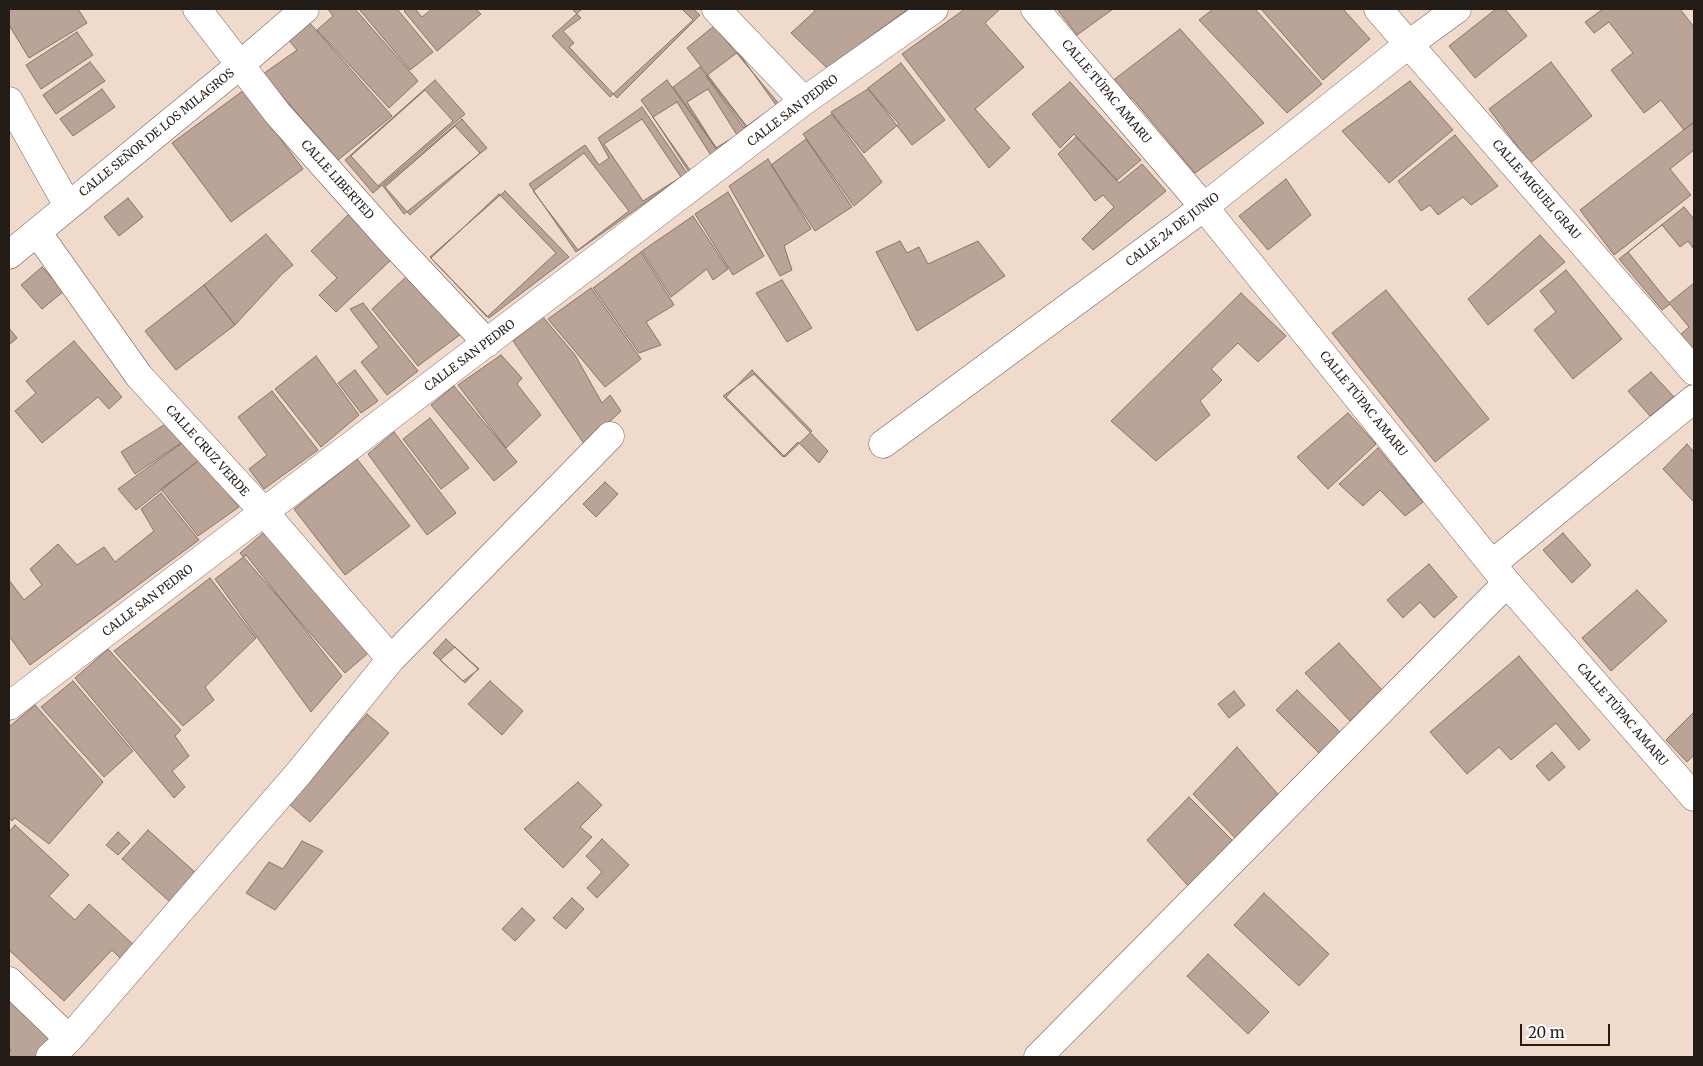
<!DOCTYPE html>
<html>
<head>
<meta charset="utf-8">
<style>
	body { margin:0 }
	#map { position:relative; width:1703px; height:1066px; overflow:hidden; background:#f0dacc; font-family:Merriweather,serif }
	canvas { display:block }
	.frame { position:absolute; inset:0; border:10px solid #241c17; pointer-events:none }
	.scale { position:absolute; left:1520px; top:1024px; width:90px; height:22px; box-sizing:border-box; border:2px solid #241c17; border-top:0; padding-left:6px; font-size:15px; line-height:18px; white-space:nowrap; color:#241c17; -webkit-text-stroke:4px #fff; paint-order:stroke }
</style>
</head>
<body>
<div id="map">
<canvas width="1703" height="1066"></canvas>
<div class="frame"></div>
<div class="scale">20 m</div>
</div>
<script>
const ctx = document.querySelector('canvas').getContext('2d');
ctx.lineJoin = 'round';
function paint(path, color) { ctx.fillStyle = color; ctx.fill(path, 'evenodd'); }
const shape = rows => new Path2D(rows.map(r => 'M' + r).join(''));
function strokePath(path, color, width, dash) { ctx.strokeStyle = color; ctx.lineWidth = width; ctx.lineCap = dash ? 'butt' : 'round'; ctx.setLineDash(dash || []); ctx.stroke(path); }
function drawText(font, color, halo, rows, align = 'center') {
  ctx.font = font + ' Merriweather,serif'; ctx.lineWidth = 4; ctx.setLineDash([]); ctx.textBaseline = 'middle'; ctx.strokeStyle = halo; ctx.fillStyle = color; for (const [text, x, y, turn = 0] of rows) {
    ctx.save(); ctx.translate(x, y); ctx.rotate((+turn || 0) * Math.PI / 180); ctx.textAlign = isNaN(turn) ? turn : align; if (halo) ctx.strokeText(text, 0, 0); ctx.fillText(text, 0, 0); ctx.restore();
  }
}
const building = shape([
	[9,9,78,9,87,23,29,58,9,25,9,9],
	[328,9,355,9,418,81,389,108,317,30,333,16,328,9],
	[359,9,397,9,433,52,410,70,359,9],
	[407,9,476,9,481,14,437,51,404,11,407,9],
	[415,9,432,9,422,17,415,9],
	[572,9,693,9,700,15,617,98,569,47,574,43,563,31,581,18,572,9],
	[582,9,682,9,693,20,610,97,552,36,582,9],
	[813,9,908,9,827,68,791,33,815,11,813,9],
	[965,9,1000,9,985,23,1024,67,975,109,1010,148,989,168,902,54,965,9],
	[1057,9,1113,9,1077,35,1057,9],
	[1213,9,1255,9,1322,84,1287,113,1199,20,1213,9],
	[1261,9,1343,9,1370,39,1323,80,1261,9],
	[1496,9,1505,9,1527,36,1475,78,1449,46,1496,9],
	[1603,9,1680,9,1694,27,1694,122,1684,130,1661,100,1644,113,1611,70,1633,53,1609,22,1594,33,1585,22,1603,9],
	[308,21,392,116,338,160,263,74,297,50,287,38,308,21],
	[714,26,779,104,748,128,687,48,714,26],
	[1180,29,1264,123,1195,173,1132,98,1122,102,1107,85,1180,29],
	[77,32,93,55,41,89,26,65,77,32],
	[738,52,776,105,744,128,706,76,738,52],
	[90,62,105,81,56,114,43,95,90,62],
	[1551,62,1592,116,1530,163,1489,109,1551,62],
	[901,63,945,120,912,145,868,88,901,63],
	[700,67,747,129,718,150,673,87,700,67],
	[435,80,465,114,373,193,345,160,435,80],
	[667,80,719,153,692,173,641,100,667,80],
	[1410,81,1453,130,1389,183,1342,131,1410,81],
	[1070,82,1141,160,1117,180,1074,134,1060,148,1032,114,1070,82],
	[102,89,115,107,73,136,60,119,102,89],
	[708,89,737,135,716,148,687,102,708,89],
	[868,89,899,124,864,153,831,112,868,89],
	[244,90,303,169,231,222,172,143,244,90],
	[425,90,453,121,378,186,351,156,425,90],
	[677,102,712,157,689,172,653,117,677,102],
	[642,107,687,173,576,252,529,184,585,145,599,165,609,158,598,138,642,107],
	[832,114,882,182,854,206,803,134,832,114],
	[462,119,487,148,404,214,383,186,462,119],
	[642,119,681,177,643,201,604,144,642,119],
	[1694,122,1694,150,1670,169,1691,195,1614,255,1580,210,1694,122],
	[455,126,480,153,410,215,385,187,455,126],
	[1455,135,1498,186,1471,205,1463,197,1438,215,1430,205,1421,211,1398,181,1455,135],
	[1076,137,1119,183,1142,164,1166,191,1093,250,1082,239,1114,207,1103,195,1095,201,1058,154,1076,137],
	[806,139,852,207,815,231,771,165,806,139],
	[584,153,629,211,578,250,533,191,584,153],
	[768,159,811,229,784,246,792,270,780,276,729,186,768,159],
	[1286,179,1311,215,1268,250,1239,216,1286,179],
	[505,191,569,257,489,318,430,257,505,191],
	[728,192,764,256,733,275,695,214,728,192],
	[499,194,556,253,487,317,431,258,499,194],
	[128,198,143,217,119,236,104,217,128,198],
	[1684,207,1694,219,1694,283,1669,303,1628,252,1684,207],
	[350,213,393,258,336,312,319,295,337,278,311,251,350,213],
	[693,216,728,269,713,280,707,269,671,297,642,251,693,216],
	[1662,225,1680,247,1688,241,1694,249,1694,352,1680,335,1689,327,1670,304,1662,310,1619,259,1662,225],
	[266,234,293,265,282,274,235,325,204,285,266,234],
	[1540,235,1565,262,1488,325,1468,299,1540,235],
	[900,241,907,253,919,247,928,264,978,241,1005,276,917,331,876,252,900,241],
	[641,252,674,305,646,322,661,345,639,353,593,288,641,252],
	[42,267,64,291,42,309,21,285,42,267],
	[1566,270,1622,339,1573,379,1534,330,1556,312,1540,291,1566,270],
	[408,275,465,331,418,366,372,309,408,275],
	[782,280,812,328,787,342,756,293,782,280],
	[204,285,235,325,176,370,145,331,204,285],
	[591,288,641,359,605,387,548,319,591,288],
	[1386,290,1489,419,1435,462,1332,333,1386,290],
	[1241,293,1286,336,1258,362,1238,343,1211,369,1222,380,1200,401,1210,415,1156,461,1111,421,1241,293],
	[363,303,418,371,387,395,361,362,379,347,350,309,363,303],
	[543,317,575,355,602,403,610,395,621,411,585,445,513,341,543,317],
	[9,328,17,338,9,345,9,328],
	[74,341,122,397,109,409,98,397,42,443,15,411,36,393,26,381,74,341],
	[501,355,522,378,517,384,541,415,506,448,458,385,501,355],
	[316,356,359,415,321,447,275,389,316,356],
	[355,370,378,401,361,413,338,383,355,370],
	[752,370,812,431,785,457,726,397,752,370],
	[1651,372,1674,397,1650,416,1628,391,1651,372],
	[754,374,828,451,819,463,798,442,783,457,723,396,754,374],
	[454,386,517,462,494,481,431,405,454,386],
	[272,391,318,450,264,489,249,469,267,455,238,417,272,391],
	[1348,413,1376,444,1328,489,1297,457,1348,413],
	[430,418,469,468,441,489,403,439,430,418],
	[167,423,181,443,135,474,121,452,167,423],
	[394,432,456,513,427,535,368,454,394,432],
	[189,438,204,456,136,510,118,489,189,438],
	[1687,444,1694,452,1694,502,1663,469,1687,444],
	[1378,448,1423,502,1405,516,1380,490,1363,506,1339,484,1378,448],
	[201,459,239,507,198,536,161,489,201,459],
	[357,459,410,526,345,575,294,509,357,459],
	[605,482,618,494,596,517,583,504,605,482],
	[161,493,199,540,30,665,9,636,9,580,24,600,42,585,30,569,58,544,77,565,104,547,115,562,154,531,141,509,161,493],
	[269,528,374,648,345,673,240,553,269,528],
	[1563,533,1591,565,1572,583,1543,550,1563,533],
	[246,555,342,676,311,712,215,579,246,555],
	[1429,564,1457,597,1434,618,1420,602,1403,618,1387,600,1429,564],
	[210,578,256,638,205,687,214,700,183,726,114,651,210,578],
	[1637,590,1667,621,1611,671,1582,638,1637,590],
	[446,639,478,669,465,683,433,653,446,639],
	[1339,643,1383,691,1350,721,1305,673,1339,643],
	[455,647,479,669,463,681,440,660,455,647],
	[108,649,181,730,175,736,189,756,172,771,185,787,174,798,75,678,108,649],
	[1519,656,1590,740,1579,750,1556,723,1511,760,1499,747,1467,774,1430,732,1519,656],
	[73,681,133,751,104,777,41,707,73,681],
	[490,681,523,711,502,735,468,704,490,681],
	[1297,690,1340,732,1319,753,1276,710,1297,690],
	[1234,691,1245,705,1229,718,1218,704,1234,691],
	[35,705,103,782,49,844,15,818,12,821,9,817,9,727,35,705],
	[1694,712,1694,755,1687,762,1666,740,1694,712],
	[367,714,389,733,310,822,289,804,367,714],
	[1237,747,1282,799,1240,843,1193,794,1237,747],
	[1552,752,1565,767,1549,781,1536,766,1552,752],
	[578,782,602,805,580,827,592,837,563,868,524,829,578,782],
	[1189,797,1235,843,1190,888,1147,840,1189,797],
	[15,825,69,875,49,896,75,920,89,904,136,947,123,961,112,950,64,1001,9,950,9,832,15,825],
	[148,830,197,874,170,902,122,859,148,830],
	[118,832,130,843,118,855,106,845,118,832],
	[602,839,629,865,597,898,587,888,602,872,586,856,602,839],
	[302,841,323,851,275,910,246,893,269,862,283,869,302,841],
	[1264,893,1329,954,1299,986,1234,925,1264,893],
	[572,898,584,909,566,929,553,918,572,898],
	[522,908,535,920,515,941,502,929,522,908],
	[1208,954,1269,1012,1248,1034,1187,976,1208,954],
	[9,995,55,1033,35,1057,9,1057,9,1053,11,1050,9,1049,9,995]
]);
const minor = shape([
	[197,9,278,114,393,243,487,343],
	[716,9,804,101],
	[1035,9,1204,207,1507,583,1694,797],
	[1378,9,1694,371],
	[9,101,68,206],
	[37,232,139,376,264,512,391,659],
	[9,255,240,65,305,9],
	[883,444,1204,207,1409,44,1457,9],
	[1492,564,1694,399],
	[9,706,804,101,934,9],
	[9,981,69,1039],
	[50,1057,69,1039,298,774,391,659,610,436],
	[1038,1057,1507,583]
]);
const streetNames = [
	["CALLE TÚPAC AMARU",1106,92,50],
	["CALLE SAN PEDRO",793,111,-37],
	["CALLE SEÑOR DE LOS MILAGROS",157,133,-39],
	["CALLE LIBERTED",337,180,48],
	["CALLE MIGUEL GRAU",1536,190,49],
	["CALLE 24 DE JUNIO",1173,230,-37],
	["CALLE SAN PEDRO",470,356,-37],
	["CALLE TÚPAC AMARU",1363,404,51],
	["CALLE CRUZ VERDE",207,451,48],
	["CALLE SAN PEDRO",148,601,-37],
	["CALLE TÚPAC AMARU",1622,715,49]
];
paint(building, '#b9a497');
strokePath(building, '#877467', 1);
strokePath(minor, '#736054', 29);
strokePath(minor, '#fff', 28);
drawText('12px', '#241c17', '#fff', streetNames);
</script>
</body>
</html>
